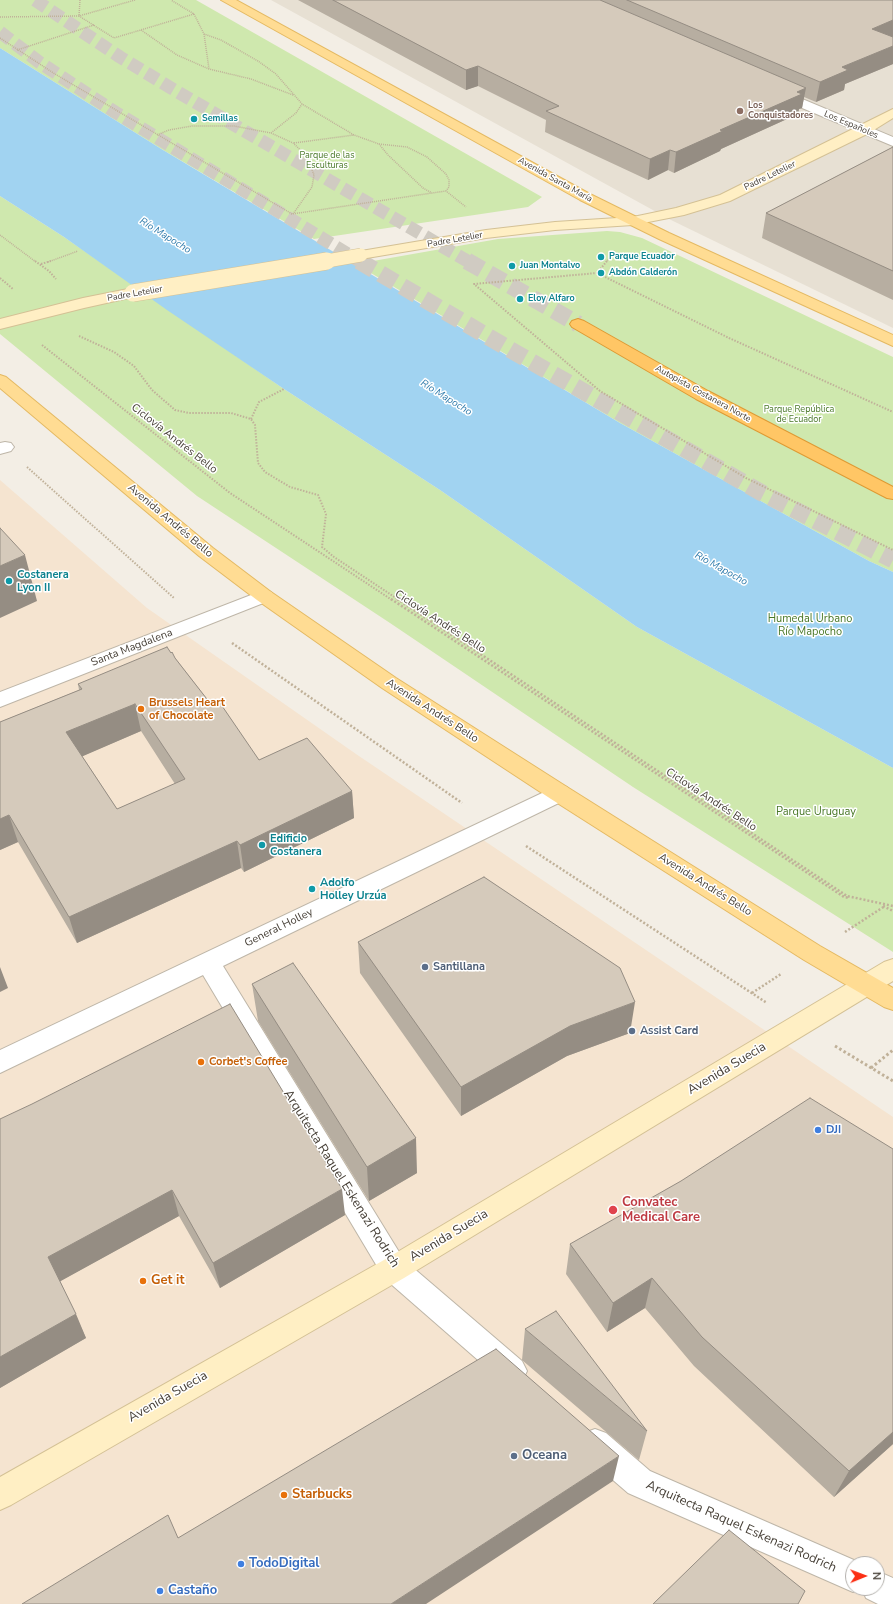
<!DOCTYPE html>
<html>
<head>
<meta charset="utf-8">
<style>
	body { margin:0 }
	#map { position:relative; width:893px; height:1604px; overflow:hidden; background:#f3eee5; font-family:"Nunito Sans",sans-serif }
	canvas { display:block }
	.north { position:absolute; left:845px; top:1556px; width:40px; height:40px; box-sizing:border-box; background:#fff; border:1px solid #b5b2ae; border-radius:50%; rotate:89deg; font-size:11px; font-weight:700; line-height:16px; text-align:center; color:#453e35 }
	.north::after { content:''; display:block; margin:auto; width:14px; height:18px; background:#fb2f14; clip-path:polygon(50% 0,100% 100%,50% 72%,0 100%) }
</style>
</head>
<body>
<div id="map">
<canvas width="893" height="1604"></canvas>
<div class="north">N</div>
</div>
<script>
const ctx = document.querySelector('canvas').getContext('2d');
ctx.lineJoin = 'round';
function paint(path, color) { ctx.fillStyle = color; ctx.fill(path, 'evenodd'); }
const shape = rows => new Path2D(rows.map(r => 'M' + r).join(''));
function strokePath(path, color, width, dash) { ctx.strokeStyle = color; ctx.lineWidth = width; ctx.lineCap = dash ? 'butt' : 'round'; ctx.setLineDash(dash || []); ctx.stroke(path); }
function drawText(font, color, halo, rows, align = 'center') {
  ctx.font = font + ' "Nunito Sans",sans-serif'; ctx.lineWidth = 3; ctx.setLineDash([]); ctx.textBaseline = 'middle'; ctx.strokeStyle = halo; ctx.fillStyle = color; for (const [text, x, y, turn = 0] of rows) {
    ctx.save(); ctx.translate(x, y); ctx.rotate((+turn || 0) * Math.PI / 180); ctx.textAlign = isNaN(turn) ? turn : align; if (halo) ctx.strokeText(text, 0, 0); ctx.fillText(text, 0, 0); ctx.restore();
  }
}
const residential = shape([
	[271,0,893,0,893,328,671,220]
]);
const commercial = shape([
	[0,480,147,608,356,754,893,1117,893,1604,0,1604],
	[853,1564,877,1564,877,1588,853,1588]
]);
const green = shape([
	[0,0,196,0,542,197,528,207,314,239,163,150,0,48],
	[0,196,64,237,284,389,440,490,637,627,893,768,893,952,633,787,390,623,197,496,0,334],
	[607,231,620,232,642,238,893,357,893,572,869,561,620,423,356,264,498,239]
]);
const water = shape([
	[0,48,163,150,620,423,869,561,893,572,893,768,637,627,440,490,284,389,167,310,64,237,0,196]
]);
const highwayTunnelFar1 = shape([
	[35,0,120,57,171,88,469,262],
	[0,32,39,62,115,112,361,262]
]);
const highwayTunnel = shape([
	[359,261,516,353,762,493,893,560],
	[467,261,578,324]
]);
const pathFar3 = shape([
	[135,0,79,16,114,38,194,14,171,0],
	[194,14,204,34,221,40,258,61,276,74,302,104,354,135,379,144,388,155,423,188,432,193,446,191,466,207],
	[0,17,79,16,80,0],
	[141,30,177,55,209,69,251,79,293,95],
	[204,34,209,69],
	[0,38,55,74,292,214,432,193],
	[17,50,94,25],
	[271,133,296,113,302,104],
	[157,135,169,130,192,126,234,126,271,133,293,143,307,156,314,175,312,187,293,214],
	[294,143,354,135],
	[379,144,407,147,427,157,446,174,449,180,449,187,446,191],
	[0,235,36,262],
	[48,262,78,251],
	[606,262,615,251]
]);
const pathFar2 = shape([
	[35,261,49,271,56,279],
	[607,261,597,273,474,284,600,391,746,478,893,550],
	[41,264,51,261],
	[597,273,729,338,893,412],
	[0,278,13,289],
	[79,336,114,352,134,366,152,390,175,410,189,413,231,413,251,419,255,425,258,463,265,472,290,487,318,495,326,514,322,547,334,557,399,600],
	[42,345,230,493,392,600],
	[251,419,259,402,284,389],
	[27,467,174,598]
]);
const pathFar1 = shape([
	[391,599,844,897,849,898],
	[397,599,847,896,893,906],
	[232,643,462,803],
	[526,846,767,1003],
	[883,906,893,911],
	[845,932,885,906],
	[752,993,781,974]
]);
const path = shape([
	[835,1046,893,1081],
	[871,1068,893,1050]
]);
const street = shape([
	[776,88,893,137,893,146,771,95,770,92,776,88],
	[5,442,11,443,14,447,11,451,0,454,0,443,5,442],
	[264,590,271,592,274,596,271,600,0,707,0,692,264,590],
	[559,785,567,787,570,793,567,799,223,966,404,1260,522,1361,527,1371,522,1381,512,1386,502,1381,384,1278,203,975,0,1073,0,1050,559,785],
	[595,1429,606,1433,650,1471,863,1564,853,1564,853,1588,877,1588,877,1571,893,1578,893,1604,878,1604,866,1598,862,1589,853,1592,628,1493,584,1455,580,1444,584,1433,595,1429]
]);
const secondary = shape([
	[893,109,893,118,869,133,730,201,684,215,633,225,555,230,486,238,361,259,356,258,354,255,356,252,361,251,486,230,555,222,633,217,676,208,720,195,893,109],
	[133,288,138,290,141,293,138,296,84,308,0,329,0,319,83,298,133,288],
	[893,959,893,981,404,1278,11,1505,0,1510,0,1477,384,1260,884,962,893,959]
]);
const primary = shape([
	[221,0,236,0,590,194,669,233,893,335,893,346,659,239,580,200,221,0],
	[0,375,6,377,213,548,271,592,396,678,567,787,820,946,893,988,893,1010,884,1007,804,960,551,799,382,688,257,600,199,556,0,388,0,375]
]);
const highway = shape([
	[578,319,584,321,708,391,893,487,893,499,887,498,696,399,572,327,570,324,572,321,578,319]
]);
const secondaryBridgeFar1 = shape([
	[321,262,361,255]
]);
const secondaryBridge = shape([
	[133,293,327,261]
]);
const wall = shape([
	[298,0,893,0,893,64,845,84,844,90,816,102,804,97,802,108,799,109,798,114,721,149,720,151,674,173,668,170,648,180,545,132,546,120,478,86,466,90],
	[893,147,893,300,762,238,766,213],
	[175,658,210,703,259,760,352,791,354,818,244,872,241,868,77,943,18,842,0,850,0,722,79,690,78,684],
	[141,731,175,784,117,809,82,756],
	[358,942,630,1033,567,1056,461,1116,360,973],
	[252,984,417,1173,369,1201,258,1021],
	[0,1119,345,1215,220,1288,179,1216,60,1281,86,1338,0,1388],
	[893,1149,893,1444,834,1497,694,1366,645,1308,607,1332,566,1274,570,1244],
	[525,1329,647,1431,639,1460,522,1360]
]);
const shadedWall = shape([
	[893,20,893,38,872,29],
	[893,46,893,64,845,84,844,90,816,102,820,82,842,67],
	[478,66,478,86,466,90,466,70],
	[806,88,802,108,799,109,798,114,721,149,720,151,674,173,676,152,797,92],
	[670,150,668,170,648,180,650,159],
	[25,555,37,601,0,618,0,566],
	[135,704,141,731,74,760,66,732],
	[352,791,354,818,244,872,240,845],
	[9,815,18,842,0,850,0,819],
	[237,841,241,868,77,943,69,917],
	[0,967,8,988,0,992],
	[635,1002,630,1033,567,1056,461,1116,461,1087,570,1026],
	[416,1138,417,1173,369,1201,367,1167],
	[342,1189,345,1215,220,1288,213,1263],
	[172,1190,179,1216,59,1282,48,1257],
	[652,1278,645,1308,607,1332,613,1303],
	[76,1314,86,1338,0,1388,0,1357],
	[893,1432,893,1444,834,1497,849,1471],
	[619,1456,613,1481,426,1604,391,1604]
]);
const building = shape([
	[333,0,600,0,806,88,797,92,802,94,720,130,723,131,676,152,670,150,650,159,546,111,559,106,478,66,466,70,333,0],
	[627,0,893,0,893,20,872,29,893,37,893,46,842,67,848,70,820,82,627,0],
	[893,147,893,271,766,213,893,147],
	[0,528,25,555,0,566,0,528],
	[167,647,171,653,172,652,175,658,210,703,218,700,259,760,307,738,352,791,240,845,237,841,69,917,9,815,0,819,0,722,82,689,78,684,167,647],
	[135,704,185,779,117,809,66,732,135,704],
	[484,877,620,968,635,1002,570,1026,461,1087,358,942,484,877],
	[293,963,416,1138,367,1167,252,984,293,963],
	[230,1004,342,1189,213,1263,172,1190,48,1257,76,1314,0,1357,0,1119,32,1104,230,1004],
	[810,1098,893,1149,893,1432,849,1471,702,1337,652,1278,613,1303,570,1244,681,1181,810,1098],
	[556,1311,647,1431,525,1329,556,1311],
	[496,1349,619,1456,391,1604,22,1604,168,1515,178,1538,496,1349],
	[729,1530,805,1591,798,1604,653,1604,729,1530]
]);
const markers = [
	[740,111,4,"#8d6e63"],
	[194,119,4,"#0f9aa8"],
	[601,257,4,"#0f9aa8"],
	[512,266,4,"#0f9aa8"],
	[601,273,4,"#0f9aa8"],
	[520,299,4,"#0f9aa8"],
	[9,581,4,"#0f9aa8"],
	[141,709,4,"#e8710a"],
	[262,845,4,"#0f9aa8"],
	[312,889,4,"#0f9aa8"],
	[425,967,4,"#5c6f8a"],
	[632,1031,4,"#5c6f8a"],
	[201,1062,4,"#e8710a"],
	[818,1130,4,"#3f7fe0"],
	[613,1210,5,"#e0444e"],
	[143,1281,4,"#e8710a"],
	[514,1456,4,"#5c6f8a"],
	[284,1495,4,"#e8710a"],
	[241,1564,4,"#3f7fe0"],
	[160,1591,4,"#3f7fe0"]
];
const farEducationnames = [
	["Los",748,106],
	["Conquistadores",748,116]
];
const farCulturenames = [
	["Semillas",202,119],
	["Parque Ecuador",609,257],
	["Juan Montalvo",520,266],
	["Abdón Calderón",609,273],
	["Eloy Alfaro",528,299]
];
const farStreetnames = [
	["Los Españoles",851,125,23],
	["Padre Letelier",770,176,-26],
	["Avenida Santa María",555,180,29],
	["Padre Letelier",455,240,-10],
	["Padre Letelier",135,294,-10],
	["Autopista Costanera Norte",703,394,29]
];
const farParknames = [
	["Parque de las",327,156],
	["Esculturas",327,166],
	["Parque República",799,410],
	["de Ecuador",799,420]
];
const farWaternames = [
	["Río Mapocho",165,236,32],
	["Río Mapocho",446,398,32],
	["Río Mapocho",721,569,29]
];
const streetNames = [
	["Ciclovía Andrés Bello",174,439,38],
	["Avenida Andrés Bello",170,521,40],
	["Ciclovía Andrés Bello",440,622,33],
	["Santa Magdalena",132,648,-21],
	["Avenida Andrés Bello",432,711,33],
	["Ciclovía Andrés Bello",711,800,33],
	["Avenida Andrés Bello",705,885,32],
	["General Holley",279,928,-26]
];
const cultureNames = [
	["Costanera",17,575],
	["Lyon II",17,588],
	["Edificio",270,839],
	["Costanera",270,852],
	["Adolfo",320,883],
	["Holley Urzúa",320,896]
];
const parkNames = [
	["Humedal Urbano",810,619],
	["Río Mapocho",810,632],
	["Parque Uruguay",816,812]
];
const foodNames = [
	["Brussels Heart",149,703],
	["of Chocolate",149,716],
	["Corbet's Coffee",209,1062]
];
const serviceNames = [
	["Santillana",433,967],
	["Assist Card",640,1031]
];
const shopNames = [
	["DJI",826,1130]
];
const nearStreetnames = [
	["Avenida Suecia",727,1069,-31],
	["Arquitecta Raquel Eskenazi Rodrich",341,1179,58],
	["Avenida Suecia",449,1236,-31],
	["Avenida Suecia",168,1397,-30],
	["Arquitecta Raquel Eskenazi Rodrich",741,1527,24]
];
const nearHealthnames = [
	["Convatec",622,1203],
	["Medical Care",622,1218]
];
const nearFoodnames = [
	["Get it",151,1281],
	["Starbucks",292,1495]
];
const nearServicenames = [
	["Oceana",522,1456]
];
const nearShopnames = [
	["TodoDigital",249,1564],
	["Castaño",168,1591]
];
paint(residential, '#e7e0d3');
paint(commercial, '#f5e4d0');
paint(green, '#cfe8ae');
paint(water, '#a1d3f1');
strokePath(highwayTunnelFar1, '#d0cbc2', 13, [13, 6]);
strokePath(highwayTunnel, '#d0cbc2', 17, [17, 8]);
strokePath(street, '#beb6a8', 2);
strokePath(secondary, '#d4c195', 2);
strokePath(primary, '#e4b962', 2);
strokePath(highway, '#de9a34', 2);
strokePath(pathFar3, '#c0b199', 1.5, [1, 1]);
strokePath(pathFar2, '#c0b199', 2, [1.5, 1.5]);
strokePath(pathFar1, '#c0b199', 2.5, [2, 2]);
strokePath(path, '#c0b199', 3, [2.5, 2.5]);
paint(street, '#fff');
paint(secondary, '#ffefc4');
paint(primary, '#ffdc93');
paint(highway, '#ffc665');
strokePath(secondaryBridgeFar1, '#d4c195', 14, []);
strokePath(secondaryBridge, '#d4c195', 18, []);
strokePath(secondaryBridgeFar1, '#ffefc4', 13);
strokePath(secondaryBridge, '#ffefc4', 17);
paint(wall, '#b7aea1');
paint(shadedWall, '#958d83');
paint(building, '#d5cabb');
strokePath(building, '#958d83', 1);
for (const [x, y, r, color] of markers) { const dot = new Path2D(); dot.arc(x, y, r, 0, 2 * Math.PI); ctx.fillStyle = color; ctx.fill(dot); strokePath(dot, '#fff', 1.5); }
drawText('bold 9px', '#785e54', '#fff', farEducationnames, 'left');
drawText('bold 9px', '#0d838f', '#fff', farCulturenames, 'left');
drawText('9px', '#453e35', '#fff', farStreetnames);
drawText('9px', '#497828', '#fff', farParknames);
drawText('italic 10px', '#2c79aa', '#fff', farWaternames);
drawText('11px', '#453e35', '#fff', streetNames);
drawText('bold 11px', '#0d838f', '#fff', cultureNames, 'left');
drawText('11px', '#497828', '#fff', parkNames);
drawText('bold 11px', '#c56008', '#fff', foodNames, 'left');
drawText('bold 11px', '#4e5e75', '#fff', serviceNames, 'left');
drawText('bold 11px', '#366cbe', '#fff', shopNames, 'left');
drawText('13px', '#453e35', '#fff', nearStreetnames);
drawText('bold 13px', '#be3a42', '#fff', nearHealthnames, 'left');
drawText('bold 13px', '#c56008', '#fff', nearFoodnames, 'left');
drawText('bold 13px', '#4e5e75', '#fff', nearServicenames, 'left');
drawText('bold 13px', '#366cbe', '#fff', nearShopnames, 'left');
</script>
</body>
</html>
